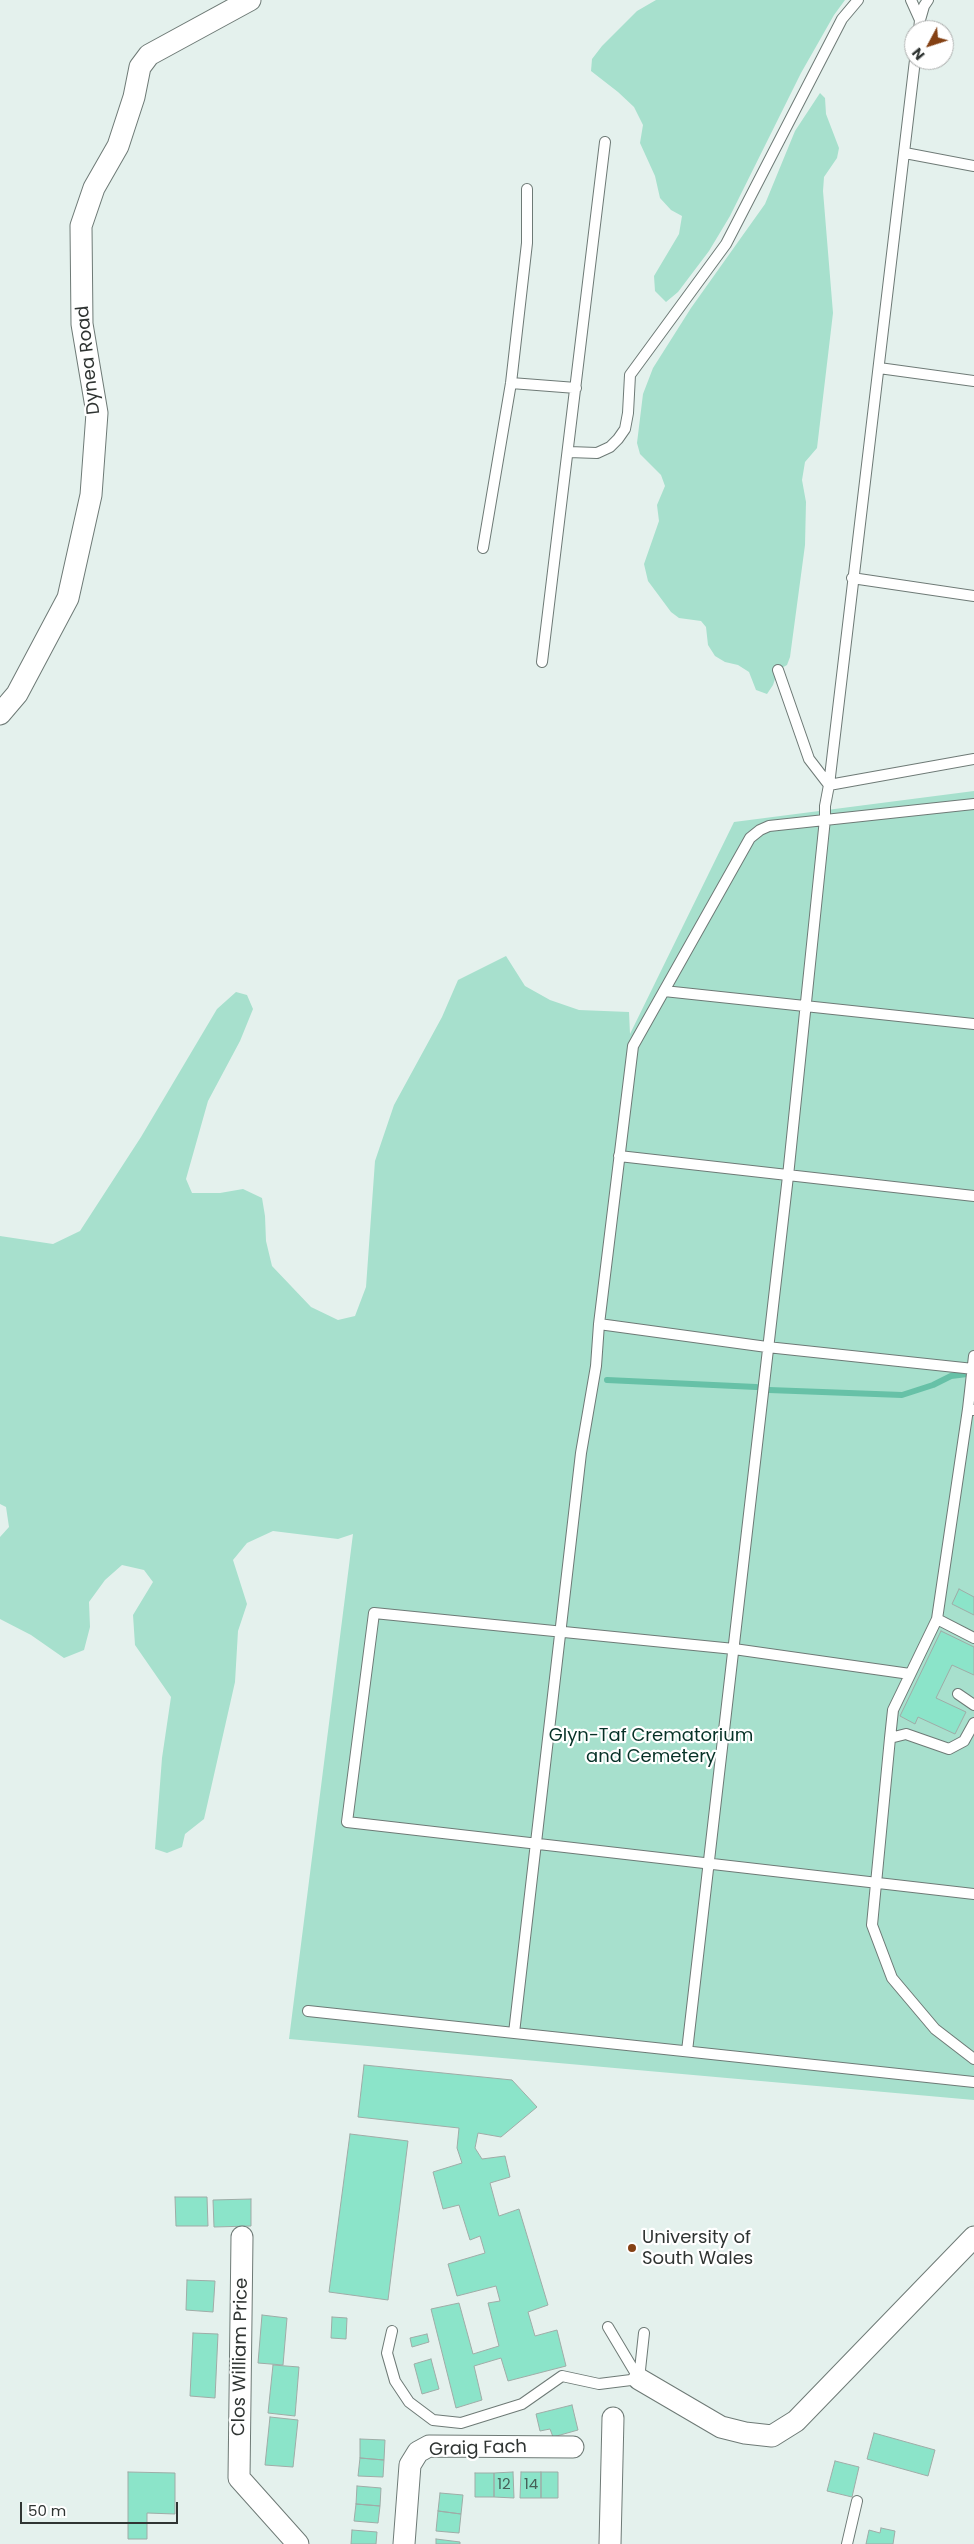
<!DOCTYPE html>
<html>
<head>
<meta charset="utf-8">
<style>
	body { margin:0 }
	#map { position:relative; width:974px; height:2544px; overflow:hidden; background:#e4f1ed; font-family:Poppins,sans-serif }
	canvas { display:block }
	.north { position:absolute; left:904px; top:20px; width:50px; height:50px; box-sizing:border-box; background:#fff; border:1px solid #acaead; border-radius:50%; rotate:230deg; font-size:14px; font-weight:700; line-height:20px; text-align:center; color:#2f3432 }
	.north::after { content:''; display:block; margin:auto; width:18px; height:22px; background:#844114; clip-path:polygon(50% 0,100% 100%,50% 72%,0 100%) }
	.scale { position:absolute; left:20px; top:2502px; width:158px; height:22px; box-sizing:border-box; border:2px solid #2f3432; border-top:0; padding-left:6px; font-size:15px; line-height:18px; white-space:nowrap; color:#2f3432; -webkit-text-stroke:4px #fff; paint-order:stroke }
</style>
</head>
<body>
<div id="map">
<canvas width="974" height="2544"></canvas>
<div class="north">N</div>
<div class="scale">50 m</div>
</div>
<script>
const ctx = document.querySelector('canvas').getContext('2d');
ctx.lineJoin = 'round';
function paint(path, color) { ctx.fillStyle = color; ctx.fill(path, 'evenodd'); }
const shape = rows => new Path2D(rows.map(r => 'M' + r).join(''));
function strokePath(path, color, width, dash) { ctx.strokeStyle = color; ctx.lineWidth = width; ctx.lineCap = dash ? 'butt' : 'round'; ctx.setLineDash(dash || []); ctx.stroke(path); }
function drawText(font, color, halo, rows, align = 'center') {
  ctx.font = font + ' Poppins,sans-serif'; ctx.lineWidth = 4.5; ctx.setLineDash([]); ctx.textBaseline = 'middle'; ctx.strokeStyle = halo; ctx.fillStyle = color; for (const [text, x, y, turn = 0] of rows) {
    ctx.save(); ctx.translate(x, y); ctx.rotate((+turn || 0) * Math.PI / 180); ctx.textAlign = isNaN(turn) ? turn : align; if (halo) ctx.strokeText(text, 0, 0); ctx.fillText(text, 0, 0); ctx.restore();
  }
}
const green = shape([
	[656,0,845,0,834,15,801,73,730,216,709,251,678,292,666,302,655,291,654,276,679,234,682,216,671,210,660,198,655,176,640,143,643,125,634,107,618,92,591,71,592,59,602,46,637,11],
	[820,93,825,98,826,114,839,148,837,158,824,177,823,191,833,313,817,448,805,462,802,480,806,502,805,545,790,657,787,665,778,670,773,685,767,694,756,690,749,672,738,665,725,662,715,656,708,645,706,627,701,621,679,618,671,612,648,581,644,564,659,521,657,505,665,486,661,475,640,454,637,443,643,394,653,368,691,308,765,204,795,131],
	[974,791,974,2100,289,2039,353,1534,338,1539,273,1531,247,1543,233,1560,247,1604,238,1631,235,1682,204,1819,185,1834,182,1847,167,1853,155,1849,162,1758,171,1697,135,1645,133,1615,153,1582,144,1570,122,1565,105,1580,89,1602,90,1627,84,1650,64,1658,31,1635,0,1619,0,1537,9,1527,6,1507,0,1504,0,1236,53,1244,80,1231,141,1137,217,1009,236,992,247,995,253,1009,240,1041,208,1101,186,1179,192,1193,220,1193,243,1189,262,1198,265,1216,266,1241,272,1266,311,1307,338,1320,355,1316,366,1287,375,1161,394,1105,442,1017,458,980,506,956,525,986,550,1000,579,1010,629,1012,630,1034,734,822]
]);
const stream = shape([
	[607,1380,756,1387],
	[769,1390,902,1395,933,1385,951,1376,967,1374]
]);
const building = shape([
	[959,1589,974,1597,974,1615,952,1604,959,1589],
	[941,1631,974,1647,974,1675,952,1665,936,1698,966,1712,955,1734,918,1717,915,1724,900,1716,941,1631],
	[364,2065,512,2080,537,2107,501,2137,478,2133,475,2148,482,2159,505,2156,510,2177,490,2183,499,2216,519,2209,548,2305,528,2312,535,2336,557,2330,566,2366,508,2381,501,2358,474,2366,482,2400,456,2408,431,2309,459,2303,473,2354,499,2346,488,2303,500,2301,496,2286,457,2296,448,2264,485,2253,480,2236,470,2240,459,2205,443,2209,433,2172,462,2163,457,2148,459,2128,358,2117,364,2065],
	[350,2134,408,2141,388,2300,329,2292,350,2134],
	[175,2197,207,2197,208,2226,176,2226,175,2197],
	[251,2199,251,2226,214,2227,213,2200,251,2199],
	[187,2280,215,2281,213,2312,186,2310,187,2280],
	[262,2315,287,2318,283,2365,258,2363,262,2315],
	[332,2317,347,2318,346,2339,331,2338,332,2317],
	[193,2333,218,2334,215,2398,190,2396,193,2333],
	[427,2334,429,2342,412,2347,410,2338,427,2334],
	[431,2359,439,2389,422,2394,414,2364,431,2359],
	[273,2365,299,2367,295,2416,268,2413,273,2365],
	[572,2405,578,2430,553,2437,550,2429,540,2431,536,2414,572,2405],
	[270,2417,298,2420,293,2467,265,2465,270,2417],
	[874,2433,935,2450,928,2476,867,2459,874,2433],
	[360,2439,385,2440,384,2460,360,2458,360,2439],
	[360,2458,384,2460,383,2477,358,2476,360,2458],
	[835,2461,859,2467,852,2497,827,2491,835,2461],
	[128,2472,175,2473,175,2514,147,2513,147,2539,128,2539,128,2472],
	[513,2472,514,2498,494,2497,494,2473,513,2472],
	[521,2472,541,2472,541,2498,520,2498,521,2472],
	[541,2472,558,2472,558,2498,541,2498,541,2472],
	[475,2473,494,2473,494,2497,475,2497,475,2473],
	[357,2486,381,2488,380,2506,356,2504,357,2486],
	[440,2493,463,2495,461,2514,438,2511,440,2493],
	[356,2504,380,2506,378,2523,354,2521,356,2504],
	[438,2511,461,2514,459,2533,436,2531,438,2511],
	[881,2528,895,2531,893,2544,866,2544,869,2530,880,2533,881,2528],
	[352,2530,377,2532,376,2544,351,2544,352,2530],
	[436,2539,460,2542,460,2544,436,2544,436,2539]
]);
const lane = shape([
	[911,0,920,20,919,30],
	[920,20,924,6,928,0],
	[905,153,974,166],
	[879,368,974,381],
	[511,383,576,388],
	[569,452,597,453,610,447,618,439,625,429,628,413,630,375,726,244,842,19,858,0],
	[483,548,511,383,527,243,527,189],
	[852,578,974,596],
	[542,662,605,142],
	[778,670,809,759,829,785],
	[829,785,974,759],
	[664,991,974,1024],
	[619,1156,974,1196],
	[599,1324,767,1347,974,1369],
	[968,1409,974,1356],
	[937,1619,974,1638],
	[910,1674,734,1649,374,1613,347,1822,974,1894],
	[958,1694,974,1705],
	[974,1723,964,1741,949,1749,906,1734,890,1738,872,1925,892,1978,935,2029,974,2059],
	[890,1738,893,1710,937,1619,968,1409,974,1410],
	[308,2011,974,2082],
	[514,2033,581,1453,596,1366,599,1324,633,1046,750,838,760,830,769,826,974,804],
	[687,2051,788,1176,825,819,825,806,829,785,915,60],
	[608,2327,639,2379],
	[392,2331,387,2353,395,2381,409,2402,433,2420,461,2423,522,2404,562,2376,599,2384,639,2379],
	[639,2379,644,2333],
	[847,2544,857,2501]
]);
const street = shape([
	[0,714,17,694,68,598,91,495,97,413,82,324,81,226,94,188,118,146,134,97,140,67,149,55,250,0],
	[242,2237,239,2478,298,2544],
	[639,2379,721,2427,745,2433,772,2436,796,2421,974,2237],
	[404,2544,410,2465,418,2452,429,2446,573,2447],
	[610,2544,613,2418]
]);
const markers = [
	[632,2248,5,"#844114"]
];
const numberNames = [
	["12",504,2485],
	["14",531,2485]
];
const streetNames = [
	["Dynea Road",89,360,-96],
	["Clos William Price",241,2357,-89],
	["Graig Fach",478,2449,-2]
];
const parkNames = [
	["Glyn-Taf Crematorium",651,1736],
	["and Cemetery",651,1757]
];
const poiNames = [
	["University of",642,2238],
	["South Wales",642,2259]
];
paint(green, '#a7e0cd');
strokePath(stream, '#67c1a7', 6);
paint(building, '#8be4c9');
strokePath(building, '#9faca7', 1);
strokePath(lane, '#6e7a76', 12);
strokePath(street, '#6e7a76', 23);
strokePath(lane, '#fff', 10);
strokePath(street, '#fff', 21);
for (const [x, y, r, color] of markers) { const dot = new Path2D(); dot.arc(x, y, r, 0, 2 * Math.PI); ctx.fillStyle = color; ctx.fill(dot); strokePath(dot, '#fff', 2); }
drawText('15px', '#466058', null, numberNames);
drawText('18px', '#2f3432', '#fff', streetNames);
drawText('18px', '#063127', '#fff', parkNames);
drawText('18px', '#2f3432', '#fff', poiNames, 'left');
</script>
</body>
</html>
